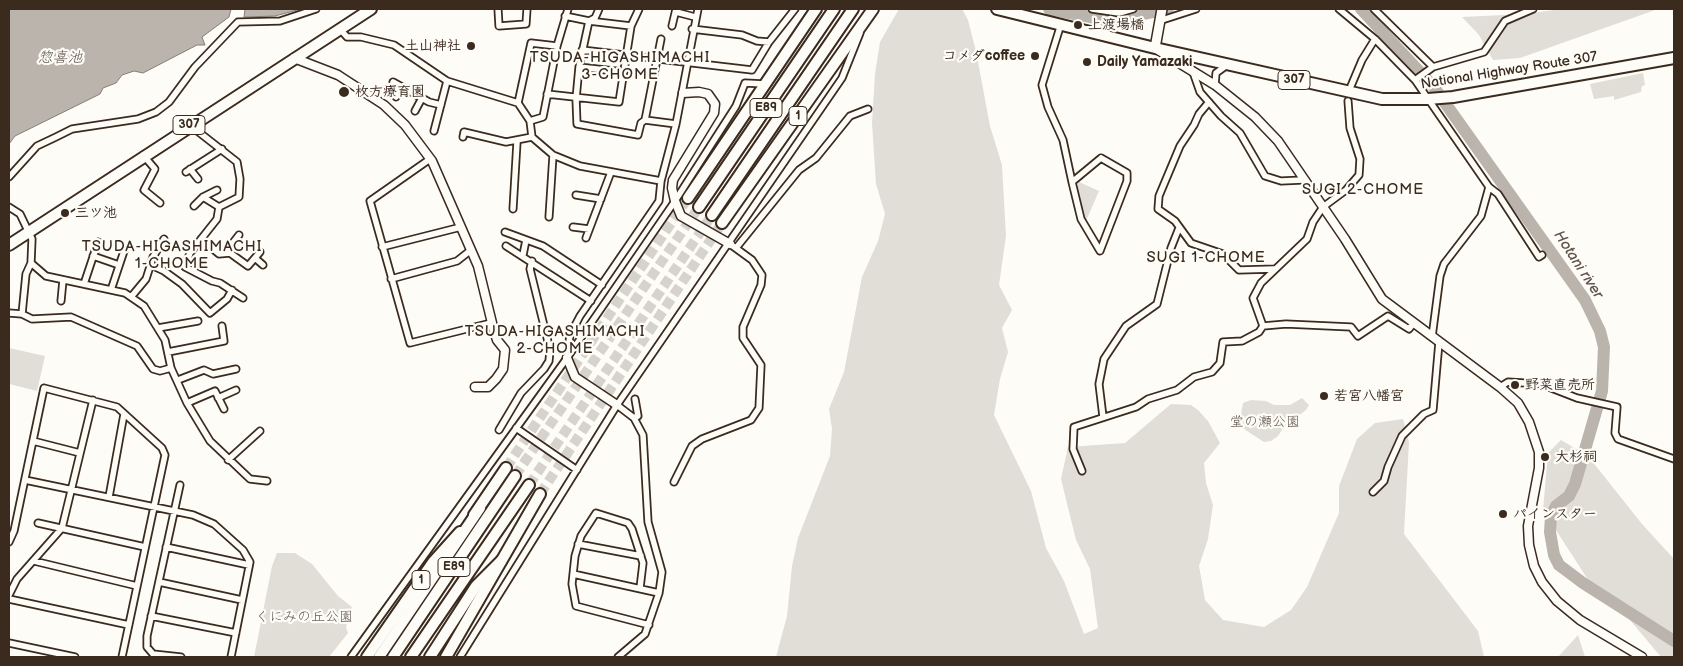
<!DOCTYPE html>
<meta charset="utf-8">
<style>
body{margin:0}
#map{position:relative;width:1683px;height:666px;overflow:hidden;background:#fdfcf7;font-family:"Balsamiq Sans",sans-serif}
canvas{display:block}
.frame{position:absolute;inset:0;border:10px solid #3b2a1e;pointer-events:none}
</style>
<div id="map">
<canvas width="1683" height="666"></canvas>
<div class="frame"></div>
</div>
<script>
const c = document.querySelector('canvas').getContext('2d');
c.lineJoin = 'round';
function fillPath(path, color) { c.fillStyle = color; c.fill(path, 'evenodd'); }
const shape = rows => new Path2D(rows.map(r => 'M' + r).join(''));
function trace(path, color, width, dash) { c.strokeStyle = color; c.lineWidth = width; c.lineCap = dash ? 'butt' : 'round'; c.setLineDash(dash || []); c.stroke(path); }
function drawText(font, color, halo, rows, align = 'center') {
  c.font = font + ' "Balsamiq Sans","Klee One",sans-serif'; c.lineWidth = 4.5; c.setLineDash([]); c.textBaseline = 'middle'; c.strokeStyle = halo; c.fillStyle = color; for (const [text, x, y, turn = 0] of rows) {
    c.save(); c.translate(x, y); c.rotate((+turn || 0) * Math.PI / 180); c.textAlign = isNaN(turn) ? turn : align; if (halo) c.strokeText(text, 0, 0); c.fillText(text, 0, 0); c.restore();
  }
}
fillPath(shape([
 [899,9,962,9,968,20,976,51,990,126,1002,165,1006,236,999,285,1012,310,1002,328,1008,352,1000,379,994,415,1031,491,1046,548,1064,581,1084,634,1098,628,1090,569,1076,540,1061,479,1068,447,1125,443,1171,404,1191,405,1198,410,1208,421,1220,443,1204,463,1206,483,1213,505,1208,539,1199,566,1205,600,1223,620,1264,627,1291,610,1307,587,1339,513,1339,486,1357,439,1375,423,1403,419,1409,442,1404,534,1478,631,1484,657,776,657,787,616,792,566,798,538,830,456,832,429,829,409,844,372,862,277,878,241,885,214,876,184,872,123,875,74,880,42],
 [1561,9,1658,9,1520,58,1493,60,1479,35,1462,17,1525,14],
 [1643,73,1645,85,1642,86,1641,92,1614,100,1614,96,1594,99,1590,84],
 [1079,182,1099,191,1086,221,1076,188],
 [9,348,45,356,37,391,9,384],
 [1302,398,1309,405,1306,410,1284,427,1278,436,1271,441,1264,442,1244,429,1241,414,1243,403,1251,400,1266,401,1274,405,1290,405],
 [1561,440,1588,456,1642,524,1674,559,1674,657,1661,657,1619,607,1594,589,1543,510,1548,453],
 [277,553,295,553,312,564,338,596,352,607,346,627,348,633,329,657,254,657,272,566],
 [1578,635,1585,657,1558,657]
]), '#e1ded7');
const water = shape([
 [9,9,231,9,229,17,202,37,205,45,197,45,143,73,134,71,122,75,116,83,103,88,100,94,15,136,9,144,9,9],
 [245,9,301,9,275,16,244,17,245,9]
]);
fillPath(water, '#bbb4ad');
trace(water, '#887d74', 1);
trace(shape([
 [1049,9,1111,21,1168,9],
 [1361,9,1433,86,1585,300,1600,331,1604,347,1602,391,1575,484,1569,496,1556,506,1551,516,1550,532,1554,555,1559,565,1583,583,1674,641]
]), '#bbb4ad', 12);
trace(shape([
 [506,468,688,198],
 [540,494,722,223]
]), '#d6d2cc', 10, [10, 5]);
trace(shape([
 [515,476,699,207],
 [529,485,712,215]
]), '#d6d2cc', 10, [10, 5]);
const minor = shape([
 [498,9,499,26,526,24,527,9],
 [599,9,595,18,589,21,579,67,576,99,577,124,638,135,641,123,645,120,661,39],
 [1092,9,1119,13,1133,9],
 [1339,9,1375,39,1415,80,1489,187,1498,194,1539,257,1542,255],
 [1374,9,1433,67],
 [676,12,695,17],
 [565,16,589,21,631,26],
 [1159,21,1196,9],
 [1061,24,1042,85,1048,107,1063,140,1072,182],
 [672,26,676,9],
 [340,29,347,37,361,37,394,45,447,81,518,103,530,121,532,137,553,155,580,166,661,181],
 [692,29,742,35,757,41,769,42],
 [582,50,752,70,769,42,795,9],
 [579,67,624,72],
 [1193,72,1200,92,1221,116,1240,133,1265,176,1281,181,1303,180],
 [1415,80,1433,67,1484,52,1505,21,1533,9],
 [393,82,429,102,441,105],
 [1215,85,1216,73,1227,65],
 [1351,86,1362,60,1375,39],
 [547,94,619,102,631,26,639,9],
 [396,97,402,87],
 [1209,102,1199,114,1194,125,1180,146,1159,196,1158,209,1175,221,1191,243,1223,254,1239,270,1274,269],
 [518,103,531,43,557,46],
 [415,111,422,98],
 [645,120,676,124,698,9],
 [530,121,543,117,557,46,568,9],
 [191,126,237,162,240,179,239,197,219,207,217,219,190,253,185,267,212,281,220,283,243,298],
 [434,131,447,81],
 [463,137,464,132,506,142,532,137],
 [143,155,155,169,144,190,160,203],
 [1101,158,1127,173,1127,181,1100,251,1081,219,1072,182,1101,158],
 [430,159,370,201,410,343,491,323],
 [190,169,198,179],
 [186,172,222,149],
 [9,177,37,146,56,137,72,129,138,119,156,112,169,102,195,67,238,22,280,21,316,9],
 [576,195,601,199],
 [203,197,219,207],
 [194,206,203,197,217,190],
 [9,207,20,214,32,239,31,263,26,274,22,314],
 [513,209,517,142],
 [549,217,553,155],
 [573,227,589,229],
 [505,232,543,246,602,285],
 [586,238,611,172],
 [201,239,219,254,230,253,248,266,260,252],
 [506,246,591,301],
 [382,247,461,227],
 [736,248,799,170,816,158,850,116,868,109],
 [225,253,239,235],
 [523,255,526,240],
 [93,256,119,265],
 [255,258,263,265],
 [31,263,46,276,125,293,144,306,165,340,171,368,187,403,210,441,250,479,267,481],
 [151,265,164,271,182,284,210,313,227,299,232,290],
 [391,279,457,261,471,250],
 [84,284,98,242],
 [111,290,125,248],
 [131,297,146,279,153,257,164,239],
 [61,301,63,280],
 [9,313,22,314,32,319,71,317,137,346,153,369,160,371,171,368],
 [1263,326,1286,324,1351,327,1358,336,1388,316,1409,329,1413,324],
 [158,328,198,321],
 [1432,337,1440,276,1444,264,1481,216,1489,187],
 [168,352,224,341,222,326],
 [567,356,570,335,580,316,659,201,661,181,676,124],
 [178,380,204,370,213,374,236,369],
 [1500,387,1508,382,1541,384,1577,398,1617,407,1615,433,1618,439,1674,459],
 [218,398,236,390],
 [187,403,215,391,224,409],
 [617,405,634,418,643,435,648,522,662,572,659,593,645,634,618,657],
 [1103,417,1099,384,1104,359,1126,326,1157,304,1171,248,1179,228],
 [634,418,638,416,635,399],
 [516,428,577,470],
 [499,430,521,393,544,369,549,361,550,350,530,269,532,261],
 [33,441,80,453],
 [228,460,260,431],
 [1082,471,1073,449,1074,427,1136,407,1148,399,1177,390,1194,377,1212,372,1220,363,1223,342,1242,341,1259,332,1263,326,1253,298,1261,283,1307,239,1313,222,1323,207,1346,190,1359,175,1360,159,1350,128,1348,101],
 [25,480,193,515,214,524,243,550,250,562,231,657],
 [674,482,692,446,702,439,751,420,759,408,761,365,743,338,743,327,761,285,762,275,752,260,730,244],
 [180,485,147,636,147,647,153,654,181,657],
 [1373,492,1384,481,1388,467,1402,436,1424,414,1433,410,1439,342],
 [109,497,124,414],
 [38,523,145,547],
 [9,542,14,531,44,388,117,407,162,448,165,455,122,657],
 [578,544,641,556],
 [166,547,249,565],
 [34,561,137,586],
 [573,574,659,593],
 [159,582,242,600],
 [640,588,643,563,632,529,628,523,596,513,581,536,575,556,572,584,576,606,649,625],
 [9,595,17,579,62,528,93,400],
 [9,599,129,625],
 [151,616,236,633],
 [9,643,75,657],
 [351,657,567,358,675,201,736,106,745,83,765,84],
 [460,657,617,405,842,78,860,33]
]);
const tertiary = shape([
 [1158,50,1215,85,1255,117,1278,141,1345,239,1382,299,1500,387,1518,403,1529,422,1539,452,1539,468,1528,526,1529,545,1534,566,1542,582,1557,601,1580,620,1642,657],
 [294,58,338,75,384,105,405,125,432,161,478,266,493,327,497,340,505,350,503,369,496,379,488,387,475,387],
 [683,93,699,92,708,94,715,104,714,113,673,180,672,188,675,201,681,216,730,244],
 [567,358,575,377,617,405]
]);
const primary = shape([
 [1155,48,1162,9]
]);
const trunk = shape([
 [997,9,1155,48,1382,99,1428,99,1453,97,1674,58],
 [688,198,816,9],
 [722,223,873,9],
 [9,245,371,9],
 [474,515,506,468],
 [367,657,433,562,460,532],
 [446,657,540,494]
]);
const motorway = shape([
 [699,207,834,9],
 [712,215,853,9],
 [379,657,480,508],
 [393,657,515,476],
 [411,657,529,485],
 [430,657,476,586,501,561]
]);
trace(minor, '#3b2a1e', 9);
trace(tertiary, '#3b2a1e', 11);
trace(primary, '#3b2a1e', 12);
trace(trunk, '#3b2a1e', 14);
trace(motorway, '#3b2a1e', 14);
trace(minor, '#fdfcf7', 5.5);
trace(tertiary, '#fdfcf7', 8);
trace(primary, '#fdfcf7', 9);
trace(trunk, '#fdfcf7', 10);
trace(motorway, '#fdfcf7', 10);
for (const [x, y, r, color] of [
 [1078,25,5,"#3b2a1e"],
 [471,46,5,"#3b2a1e"],
 [1035,56,5,"#3b2a1e"],
 [1087,62,5,"#3b2a1e"],
 [344,92,6,"#3b2a1e"],
 [65,213,5,"#3b2a1e"],
 [1515,385,5,"#3b2a1e"],
 [1324,396,5,"#3b2a1e"],
 [1545,457,5,"#3b2a1e"],
 [1503,514,5,"#3b2a1e"]
]) { const dot = new Path2D(); dot.arc(x, y, r, 0, 2 * Math.PI); c.fillStyle = color; c.fill(dot); trace(dot, '#fdfcf7', 2); }
for (const [x, y, w] of [
 [1294,80,32],
 [766,108,32],
 [798,116,18],
 [189,125,32],
 [454,567,32],
 [421,580,18]
]) { const box = new Path2D(); box.roundRect(x - w / 2, y - 9.5, w, 19, 4); c.fillStyle = '#fdfcf7'; c.fill(box); trace(box, '#3b2a1e', 1); }
drawText('bold 12px', '#3b2a1e', null, [
 ["307",1294,80],
 ["E89",766,108],
 ["1",798,116],
 ["307",189,125],
 ["E89",454,567],
 ["1",421,580]
]);
drawText('bold 14px', '#3b2a1e', '#fdfcf7', [
 ["上渡場橋",1088,25],
 ["土山神社",461,46,"right"],
 ["コメダcoffee",1025,56,"right"],
 ["Daily Yamazaki",1097,62],
 ["枚方療育園",355,92],
 ["三ツ池",75,213],
 ["野菜直売所",1525,385],
 ["若宮八幡宮",1334,396],
 ["大杉祠",1555,457],
 ["パインスター",1513,514]
], 'left');
drawText('14px', '#3b2a1e', '#fdfcf7', [
 ["National Highway Route 307",1509,71,-9]
]);
drawText('14px', '#64574c', '#fdfcf7', [
 ["堂の瀬公園",1265,422],
 ["くにみの丘公園",304,617]
]);
drawText('italic 15px', '#615349', '#fdfcf7', [
 ["惣喜池",60,58],
 ["Hotani river",1578,265,57]
]);
c.letterSpacing = '1px';
drawText('15px', '#3b2a1e', '#fdfcf7', [
 ["TSUDA-HIGASHIMACHI",620,58],
 ["3-CHOME",620,75],
 ["SUGI 2-CHOME",1363,190],
 ["TSUDA-HIGASHIMACHI",172,247],
 ["1-CHOME",172,264],
 ["SUGI 1-CHOME",1206,258],
 ["TSUDA-HIGASHIMACHI",555,332],
 ["2-CHOME",555,349]
]);
c.letterSpacing = '0px';
</script>
